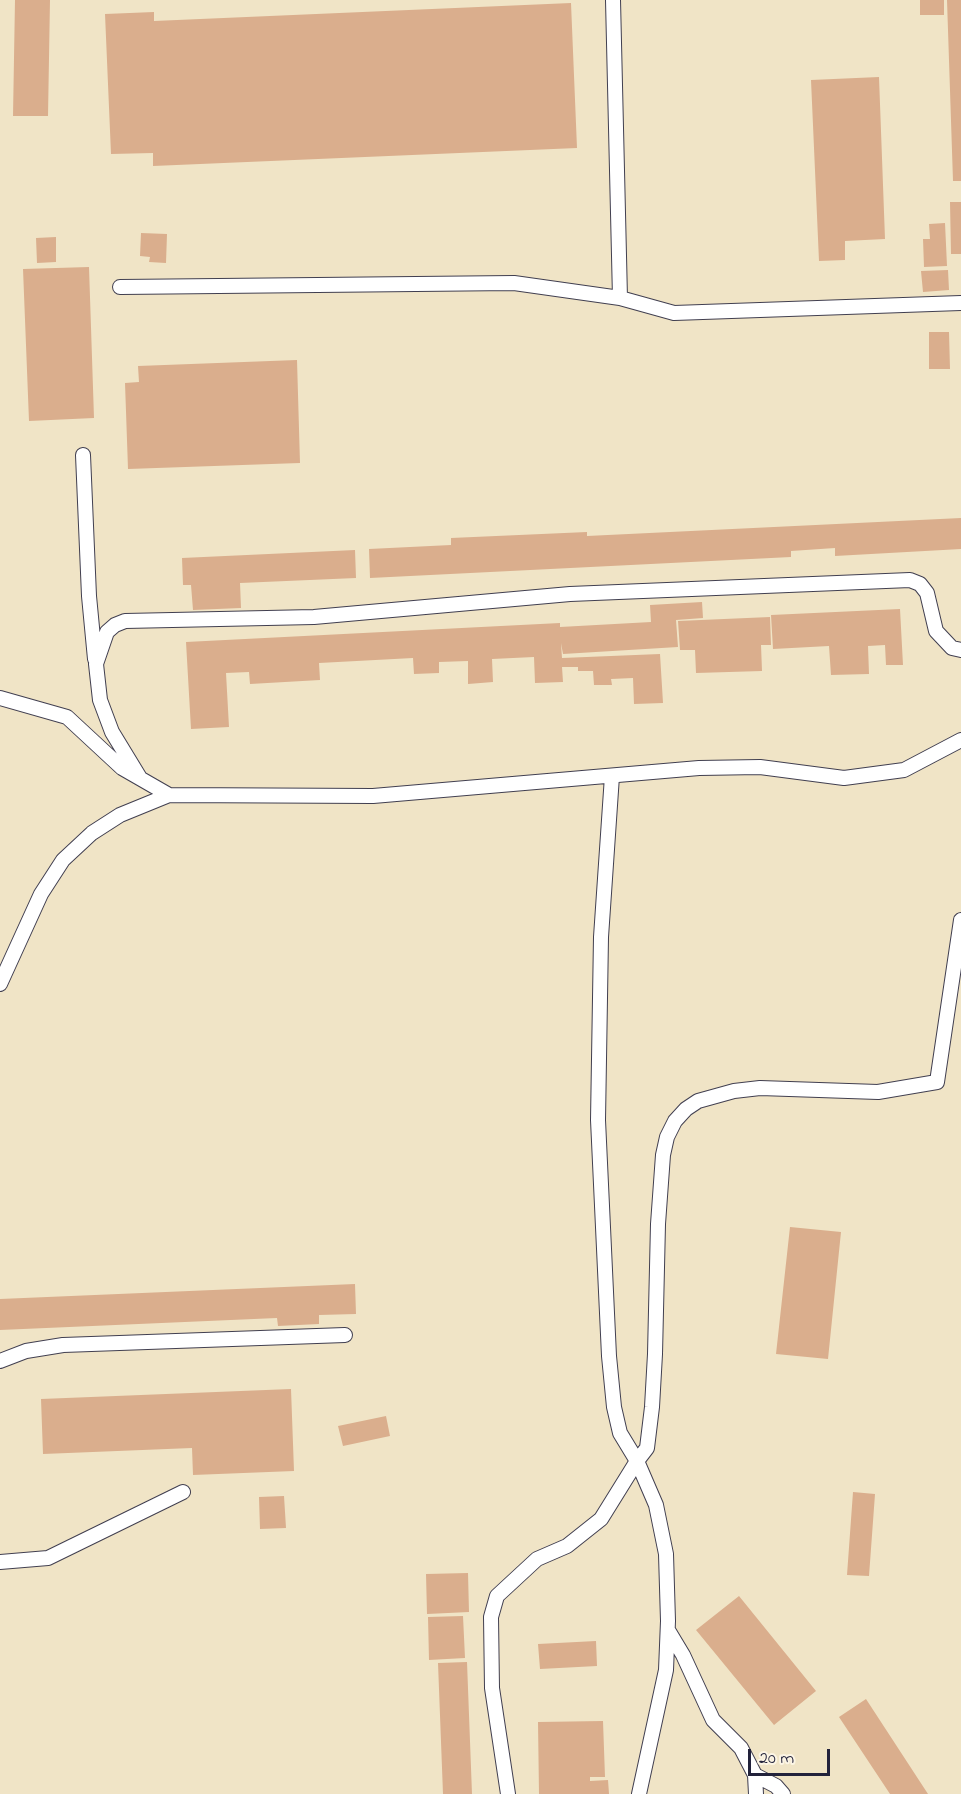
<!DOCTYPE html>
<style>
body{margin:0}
#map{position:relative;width:961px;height:1794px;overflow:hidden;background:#f0e4c6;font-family:"Indie Flower",sans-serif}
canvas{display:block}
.scale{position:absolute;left:748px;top:1749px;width:82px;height:27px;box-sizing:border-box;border:3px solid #22223b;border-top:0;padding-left:8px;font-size:18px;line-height:21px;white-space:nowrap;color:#22223b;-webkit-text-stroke:4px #fcf5e5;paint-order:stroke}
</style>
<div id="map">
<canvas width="961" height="1794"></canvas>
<div class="scale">20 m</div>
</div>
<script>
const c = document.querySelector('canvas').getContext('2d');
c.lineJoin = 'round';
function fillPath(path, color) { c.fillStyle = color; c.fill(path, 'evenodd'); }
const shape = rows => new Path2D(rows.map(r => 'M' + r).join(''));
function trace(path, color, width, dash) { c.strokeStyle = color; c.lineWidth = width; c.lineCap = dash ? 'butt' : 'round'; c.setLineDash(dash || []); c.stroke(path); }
fillPath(shape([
 [15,0,50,0,48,116,13,116],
 [920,0,944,0,944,15,920,15],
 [947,0,961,0,961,181,953,181],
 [571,3,577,148,153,166,153,153,111,154,105,14,154,12,154,21],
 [879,77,885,239,845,241,845,260,819,261,811,80],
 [950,202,961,202,961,254,951,254],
 [945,223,947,266,924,267,923,239,930,239,929,224],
 [141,233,167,234,166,263,149,262,150,257,140,256],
 [56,237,56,262,37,263,36,238],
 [89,267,94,418,29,421,23,269],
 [948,270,949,290,923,292,921,271],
 [929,332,949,332,950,369,929,369],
 [297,360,300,463,128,469,125,383,139,382,138,366],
 [961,518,961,549,835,556,835,548,791,551,791,557,370,578,369,549,451,545,451,538,587,532,587,536],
 [355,550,356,578,240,583,241,608,193,610,191,585,183,585,182,558],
 [702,602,703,618,676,620,678,647,563,654,561,643,562,658,660,654,663,703,634,704,633,678,611,679,612,685,594,685,593,671,578,671,578,667,562,667,563,682,535,683,534,657,492,659,493,682,468,684,468,661,439,662,439,673,414,674,413,658,319,663,320,680,250,684,249,672,226,673,229,727,191,729,186,642,560,623,560,627,651,622,650,605],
 [900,609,903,665,886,665,885,645,868,646,869,674,831,675,829,646,773,649,771,615],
 [770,617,771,645,761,645,762,671,696,673,695,650,680,650,678,621],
 [790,1227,841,1232,828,1359,776,1354],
 [355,1284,356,1314,319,1315,319,1324,278,1326,277,1318,0,1330,0,1299],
 [291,1389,294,1471,193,1475,192,1448,43,1454,41,1399],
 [386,1416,390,1436,343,1446,338,1426],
 [853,1492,875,1494,869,1576,847,1575],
 [284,1496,286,1528,260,1529,259,1497],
 [468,1573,469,1612,427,1614,426,1574],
 [739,1596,816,1691,774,1725,696,1630],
 [463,1616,465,1658,429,1660,428,1617],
 [596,1641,597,1666,540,1669,538,1644],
 [467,1662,472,1794,443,1794,438,1663],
 [866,1699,928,1794,890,1794,839,1717],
 [603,1721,605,1777,590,1777,590,1781,608,1780,609,1794,539,1794,538,1722]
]), '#daae8d');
const lane = shape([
 [613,0,620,298],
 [120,287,514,283,620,298,674,313,961,303],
 [83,455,89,596,95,659],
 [0,698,67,717,122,768,169,795],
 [612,776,601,937,598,1120,609,1356,614,1407,620,1433,637,1461,656,1505,666,1554,668,1621,666,1670,639,1794],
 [140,778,112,732,100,700,96,664,107,632,115,625,125,621,314,617,570,594,910,580,920,584,927,593,936,631,952,648,961,650],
 [0,984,41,894,63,860,92,833,120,815,169,795,373,796,699,768,760,767,844,778,904,770,961,740],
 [0,1361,26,1351,63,1345,345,1335],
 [0,1562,48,1558,183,1492],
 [668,1630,683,1655,713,1720,741,1748,755,1775,756,1794],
 [755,1775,776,1786,783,1794],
 [508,1794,492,1688,491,1617,497,1596,537,1559,567,1546,601,1519,637,1461,647,1448,652,1407,655,1354,658,1224,663,1155,667,1137,675,1121,686,1109,698,1101,734,1091,760,1088,878,1092,937,1082,961,920]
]);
trace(lane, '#413f50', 16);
trace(lane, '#fff', 14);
</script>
